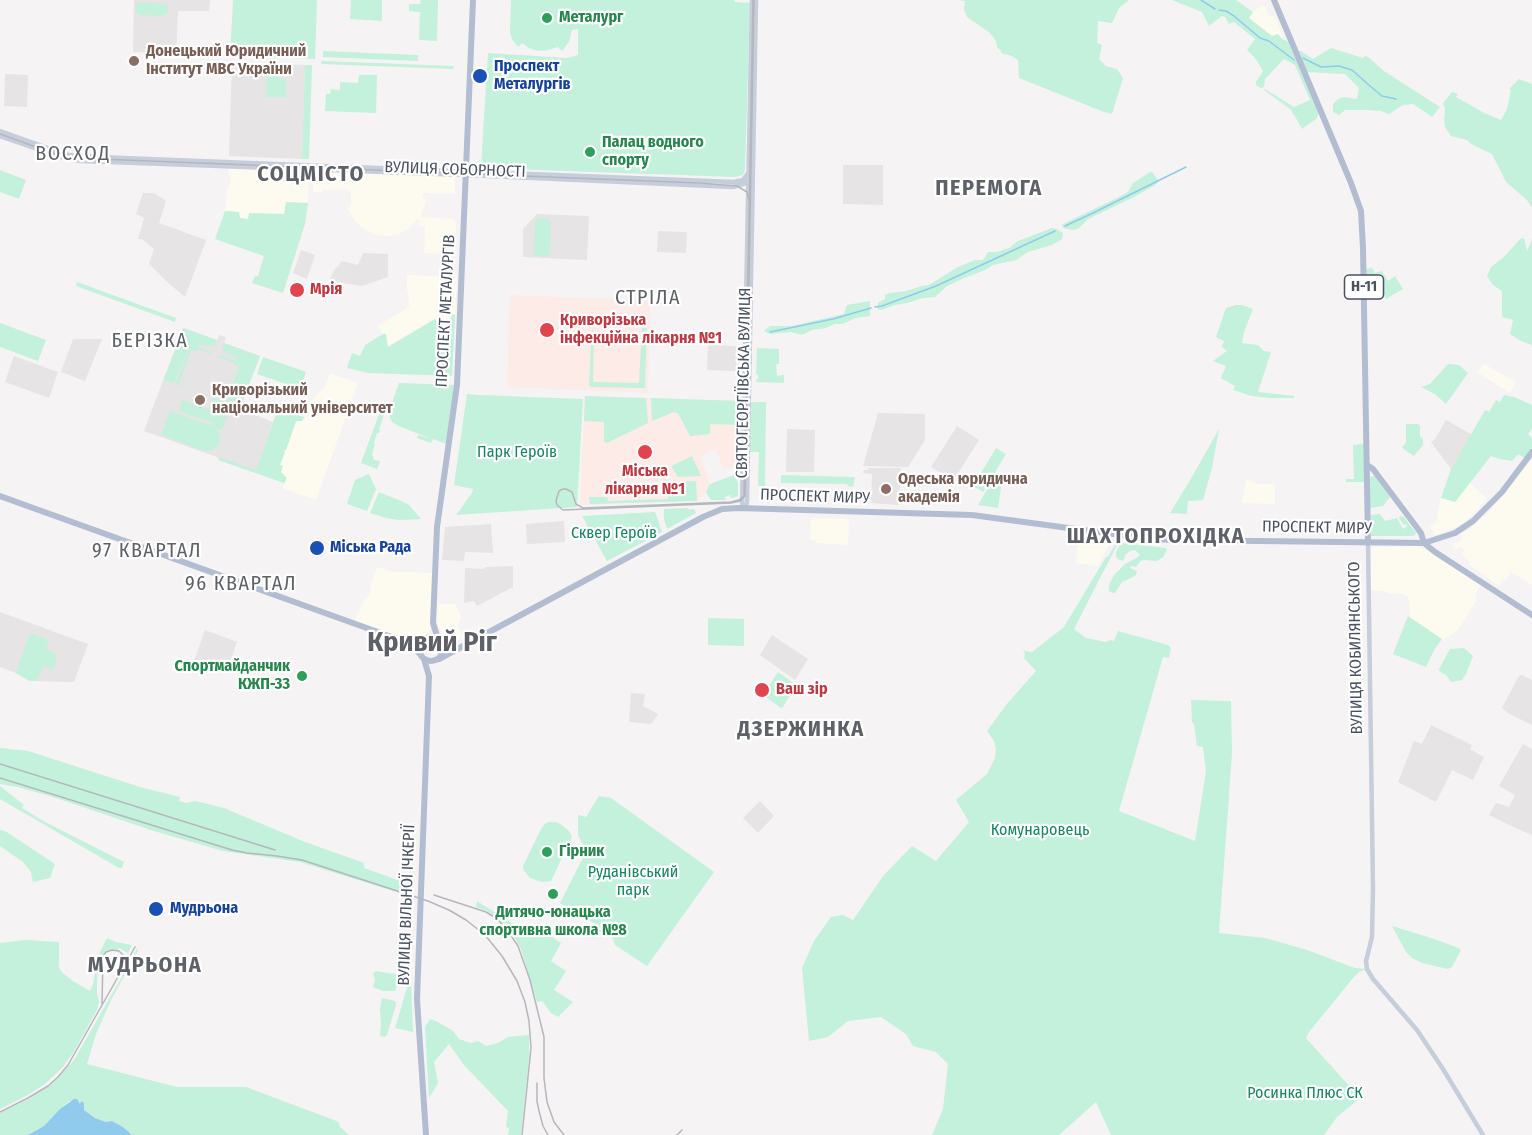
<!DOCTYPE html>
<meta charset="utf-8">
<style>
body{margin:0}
canvas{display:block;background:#f5f3f3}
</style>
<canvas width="1532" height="1135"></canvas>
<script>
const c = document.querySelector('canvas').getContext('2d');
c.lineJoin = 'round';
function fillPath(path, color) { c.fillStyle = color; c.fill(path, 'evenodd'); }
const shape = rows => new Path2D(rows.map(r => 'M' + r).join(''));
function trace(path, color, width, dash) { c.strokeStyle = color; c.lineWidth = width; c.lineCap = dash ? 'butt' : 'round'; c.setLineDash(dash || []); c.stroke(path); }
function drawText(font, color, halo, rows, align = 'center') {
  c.font = font + ' "Fira Sans Condensed",sans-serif'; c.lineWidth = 4.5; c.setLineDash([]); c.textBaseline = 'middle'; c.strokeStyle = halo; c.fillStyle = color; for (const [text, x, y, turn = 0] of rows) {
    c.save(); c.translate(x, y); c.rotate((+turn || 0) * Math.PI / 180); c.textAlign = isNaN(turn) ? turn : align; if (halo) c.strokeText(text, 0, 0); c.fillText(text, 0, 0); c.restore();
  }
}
fillPath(shape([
 [1263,5,1265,6,1269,17,1274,15,1282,35,1274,38,1248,18,1257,9],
 [229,169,309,171,308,203,286,202,285,214,250,213,248,219,240,218,239,212,225,211,227,189,230,186,231,177,228,175],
 [313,171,455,177,455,194,423,193,423,198,426,199,424,208,420,217,454,219,456,224,455,254,424,253,425,227,419,226,419,218,408,229,399,234,386,236,377,235,365,230,356,222,347,208,351,206,351,190,323,189,322,193,313,192],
 [407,275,457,277,455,315,452,315,449,326,442,330,434,319,387,347,386,334,383,334,378,326,409,307,408,291,407,290],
 [1484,364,1516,382,1510,393,1477,372],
 [330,373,358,383,316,500,283,488,287,478,281,472,280,465,297,421,304,420,306,405,325,387],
 [1532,459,1532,585,1511,572,1506,580,1502,581,1499,586,1469,564,1470,562,1462,554,1465,550,1460,546,1457,549,1452,545,1455,542,1457,543,1463,538,1460,534,1469,529,1489,512],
 [1246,480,1253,481,1254,483,1275,485,1275,504,1242,503],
 [1470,483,1487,499,1466,521,1455,528,1435,535,1430,527,1436,521,1441,498,1455,502],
 [811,518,849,519,848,545,816,543,816,541,810,540],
 [1079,536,1111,541,1098,566,1076,563],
 [1413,546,1421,547,1428,551,1481,585,1475,595,1477,600,1457,631,1443,640,1410,618,1409,599,1407,596,1403,594,1389,593,1383,591,1370,590,1371,548,1373,547],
 [377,567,395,572,435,573,434,617,430,630,426,635,415,641,409,642,354,623,363,601,369,595,371,590,371,584],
 [438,604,455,604,461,616,458,626,463,638,449,644,437,624]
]), '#fdfbef');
fillPath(shape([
 [134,0,210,0,209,11,178,11,176,54,133,52],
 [232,62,305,65,302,159,229,156],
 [5,74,28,75,27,107,4,106],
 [843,165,883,165,883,205,843,204],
 [143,193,154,193,166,201,159,223,206,240,185,297,166,281,149,264,154,249,142,239,138,239,144,218,136,214],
 [537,214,589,216,587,260,523,257,523,229],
 [658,231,687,232,686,253,657,252],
 [301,250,315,255,307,279,293,273],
 [363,253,388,254,388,277,362,286,329,281,333,272,342,261,358,265],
 [183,328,217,340,219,335,226,337,224,343,260,356,240,409,273,422,256,471,144,431],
 [73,339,102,339,85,381,61,372],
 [708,345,737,346,736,371,707,370],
 [14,356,58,372,49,398,5,382],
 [878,413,925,414,925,440,908,467,863,466],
 [1446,420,1469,433,1472,434,1451,469,1431,442,1435,439],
 [957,426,979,440,953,481,931,467],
 [787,429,815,430,814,472,786,472],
 [868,468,901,468,899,505,871,503,872,474,863,473,864,470,868,470],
 [564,521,565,542,527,544,526,524],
 [491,524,493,553,465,552,464,561,442,560,445,527],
 [513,566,513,587,477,606,474,601,464,603,465,568,483,569,486,567],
 [0,612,88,644,74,682,30,681,16,673,0,667],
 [205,630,237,642,226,673,194,661],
 [772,635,808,659,795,680,760,655],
 [1522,675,1532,680,1532,725,1508,713,1502,708,1519,676],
 [631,693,645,694,643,706,658,714,653,722,651,724,629,722],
 [1431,725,1472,745,1470,749,1484,757,1473,780,1452,770,1436,802,1398,782,1414,741,1422,744],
 [1523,744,1532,749,1532,835,1509,825,1489,815,1496,803,1509,807,1515,795,1499,786],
 [760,801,774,816,758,833,743,818]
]), '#e6e4e5');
fillPath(shape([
 [510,295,650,301,648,393,507,387],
 [585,396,741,401,740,467,723,468,716,449,700,456,710,484,706,492,697,501,580,505]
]), '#fcebe6');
fillPath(shape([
 [233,0,317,0,315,59,230,56],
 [351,0,382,0,382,21,350,19],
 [421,0,438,0,437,41,419,40,420,12,409,11,409,4,420,4],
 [511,0,734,0,735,2,750,3,745,169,744,173,742,175,735,177,481,168,488,53,567,58,578,55,578,29,572,30,569,42,562,51,558,47,548,50,538,51,529,48,522,43,518,47,512,39,510,32],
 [958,0,1129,0,1119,8,1112,23,1098,21,1097,43,1102,45,1099,59,1106,66,1117,69,1123,78,1112,114,1104,112,1019,78,1018,60,1012,56,1001,53,1001,51,997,47,996,41,990,33,967,17,964,10,965,1],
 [1172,0,1236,0,1253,12,1249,18,1272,36,1278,34,1281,38,1288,42,1318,111,1318,115,1316,119,1302,129,1296,118,1290,109,1264,90,1265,89,1294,107,1310,100,1295,65,1284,59,1265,79,1264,87,1261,88,1256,85,1256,82,1263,71,1255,58,1247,50,1255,39,1234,22,1229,24,1225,17,1222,16,1209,26,1202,12],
 [139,2,166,4,168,7,168,13,162,16,140,15,136,12,135,8,136,4],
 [1331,48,1363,58,1365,56,1368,57,1384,71,1440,107,1432,117,1413,104,1403,105,1389,114,1381,111,1368,110,1345,110,1339,115,1333,112,1333,104,1338,99,1343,97,1357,99,1359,88,1345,74,1305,72,1296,51,1301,51,1313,59],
 [323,51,418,55,418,61,323,57],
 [322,61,454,66,453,69,321,64],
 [267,64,287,64,287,71,278,71,278,78,286,79,286,97,266,97],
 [305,65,312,65,309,159,302,159],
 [359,75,377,75,376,113,325,111,326,94,330,94,331,89,340,90,340,82,358,83],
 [1519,79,1532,84,1532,208,1527,200,1506,182,1492,154,1471,144,1467,140,1451,136,1445,127,1444,121,1445,109,1443,103,1452,92,1458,94,1456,97,1484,113,1501,120,1507,109,1511,90,1509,89],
 [0,170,26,180,19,199,0,192],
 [1150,172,1152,172,1158,180,1158,182,1155,185,1134,197,1088,219,1079,228,1074,230,1063,228,1062,225,1063,224,1121,196,1128,192,1133,183],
 [286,202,308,203,305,224,283,293,252,283,255,276,258,276,264,256,215,239,225,211,239,212,240,218,248,219,249,213,284,214],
 [539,218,548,219,551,223,550,252,547,257,537,256,534,254,535,222],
 [1052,228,1057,229,1063,233,1062,239,1052,245,1028,252,1016,260,993,265,985,270,967,277,947,286,935,297,923,298,907,303,895,305,881,310,878,309,878,303,885,299,885,295,890,293,906,291,922,286,929,285,958,267,975,260,983,260,988,252,997,252,1009,248,1018,241],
 [1524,238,1527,251,1532,239,1532,345,1521,341,1510,334,1513,320,1502,317,1502,291,1493,285,1487,276,1491,267,1505,256,1520,239],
 [1372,268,1375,273,1382,271,1388,281,1395,276,1403,289,1386,299,1379,289,1366,289,1366,269],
 [77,282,176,318,175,322,76,286],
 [870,301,870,316,856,318,842,324,835,324,826,328,812,330,802,335,791,332,770,334,764,331,770,326,792,326,844,314,846,307,847,305],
 [1236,305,1242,305,1253,309,1244,332,1242,343,1258,345,1264,351,1271,352,1258,392,1294,396,1294,398,1270,398,1252,396,1233,390,1235,386,1221,378,1226,366,1213,361,1227,351,1222,347,1224,341,1216,337,1226,308],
 [452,314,455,315,455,318,452,376,368,373,347,368,352,353,360,356,365,345,383,334,386,334,388,347,435,319,442,330,449,326],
 [0,323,46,340,38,361,0,347],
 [183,328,217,340,215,346,213,345,211,346,205,345,205,346,199,344,198,345,198,347,212,353,211,354,197,349,196,351,191,350,179,384,191,389,176,384,190,344,174,383,164,380],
 [642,328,647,328,645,387,643,388,591,387,589,385,592,330,594,331,593,382,639,383],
 [224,343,260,356,240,408,229,404,244,365,228,404,222,402,240,409,237,417,226,413,227,409,223,408,218,406,217,410,210,408,212,403,211,402,212,397,226,402,239,367,234,364,234,363,219,357,220,355,235,361,237,360,237,358,224,351,224,349,222,348],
 [757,348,779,349,779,364,776,364,777,376,784,375,784,383,756,382,756,379,758,379,758,375,756,374],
 [263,357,306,372,300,389,257,374],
 [1448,364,1459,365,1468,373,1446,404,1435,394,1421,387,1430,384],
 [399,383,457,385,449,445,433,439,431,443,417,438,418,435,431,439,399,426,392,422,390,418,389,411],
 [467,394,478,395,583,399,577,507,456,515,472,493,473,489,454,485],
 [1504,395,1514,397,1532,405,1532,428,1528,434,1532,438,1532,448,1525,458,1518,454,1512,461,1500,459,1491,456,1455,502,1441,498,1451,469,1484,412,1486,410,1489,412,1496,400,1500,402],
 [585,396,646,398,648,423,607,443,605,442,604,441,604,422,584,421],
 [651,398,741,401,740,425,710,424,710,434,690,436,678,413,674,412,652,421],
 [182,400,227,416,222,430,216,428,219,434,220,439,218,445,213,450,205,451,161,435,170,411,212,426,213,423,179,411],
 [751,402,766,402,765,486,758,486,759,452,750,452],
 [280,403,282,403,280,409,304,417,302,421,296,421,286,450,284,450,285,452,280,465,283,466,281,472,287,478,284,483,218,460,219,457,256,470],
 [382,406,386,408,379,430,380,430,379,433,377,433,374,443,375,444,372,454,374,460,380,461,377,469,361,463],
 [1406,424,1418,424,1420,426,1420,436,1423,439,1423,445,1414,456,1405,450,1402,447,1406,443],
 [1219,429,1212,468,1203,500,1188,501,1187,514,1170,513,1189,482],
 [1364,444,1365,482,1346,482,1346,479,1354,479,1353,445],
 [996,448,1006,454,983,492,973,486],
 [692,456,701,476,678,477,671,466],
 [369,474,376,489,367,511,347,504,355,480],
 [734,475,738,483,738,496,731,498,730,495,725,497,726,500,711,500,706,492,710,484],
 [781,475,855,477,853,487,848,486,847,484,781,483],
 [1371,476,1376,476,1390,497,1383,506,1370,508,1369,478],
 [696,481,697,501,590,504,589,497,607,497,608,501,668,499,668,482],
 [992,481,1001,487,998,508,978,505],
 [379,492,408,504,421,519,399,520,386,518,370,513],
 [688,508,689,510,694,509,696,513,667,529,664,519,664,509],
 [655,512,662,532,607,561,582,516],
 [1380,514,1385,521,1397,518,1403,529,1407,526,1406,524,1404,525,1399,518,1399,517,1403,516,1416,533,1415,535,1412,536,1371,536,1370,515],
 [1114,541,1119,541,1074,629,1086,638,1106,642,1110,640,1114,641,1118,631,1168,645,1171,648,1169,658,1163,657,1119,811,1195,841,1206,771,1203,747,1197,746,1194,724,1192,722,1191,700,1231,701,1232,753,1219,933,1265,938,1307,950,1355,968,1367,969,1359,972,1354,977,1309,1032,1306,1038,1360,1098,1337,1117,1324,1135,1111,1135,1096,1102,1059,1135,932,1135,943,1109,948,1064,936,1052,913,1046,906,1034,881,1017,848,1021,828,1037,809,1041,802,968,814,941,831,917,843,915,853,920,883,876,912,846,936,861,969,822,956,800,987,774,995,758,996,749,994,741,987,731,1006,705,1036,671,1024,658,1025,654,1023,648,1025,651,1032,652,1064,627,1106,557,1108,557,1116,543],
 [1121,543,1166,548,1167,550,1163,557,1157,561,1144,560,1141,561,1136,567,1131,566,1130,568,1137,571,1136,575,1129,579,1122,582,1115,593,1113,593,1109,591,1109,585,1114,575,1125,564,1138,557,1140,555,1135,550,1130,551,1126,554,1123,561,1118,559,1116,557,1116,552],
 [1408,616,1442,639,1434,650,1426,667,1393,654],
 [708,618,744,619,744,646,708,645],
 [30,633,49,640,46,649,56,653,55,658,57,659,53,670,43,666,37,681,30,681,16,673],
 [1464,648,1473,656,1466,674,1462,680,1451,682,1446,675,1440,672,1439,669,1450,649],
 [778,672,796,685,783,707,781,708,763,695],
 [0,748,28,751,140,787,180,797,179,801,186,803,195,801,224,808,305,842,364,863,364,868,414,886,413,897,300,862,223,851,154,831,53,797,18,787,0,784],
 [0,786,24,805,22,808,45,822,124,862,122,868,119,868,0,799],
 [599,796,611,798,714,872,647,966,615,945,611,934,606,930,560,903,588,848,582,843,578,835,578,815,586,817],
 [550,822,556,822,562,825,569,831,572,837,551,881,542,882,530,878,523,869,523,866,542,827,546,823],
 [0,830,5,831,55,864,50,878,33,882,31,872,23,862,0,846],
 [477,901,519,928,523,930,534,927,538,928,561,943,551,961,566,971,554,990,573,1002,558,1017,551,1013,542,1001,537,1002,521,949,515,938,508,928,497,917,487,911,476,907],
 [1392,926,1434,939,1456,947,1461,950,1452,967,1448,969,1422,963,1412,958,1406,952],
 [107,938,116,942,132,945,128,953,119,948,118,950,112,949,106,951,102,956,97,973,97,993,99,1002,97,1010,73,1053,63,1067,45,1084,26,1096,0,1109,0,943,26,940,59,942,59,966,60,970,64,974,73,981,90,991,93,984,98,956],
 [137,948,138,951,111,1000,96,1034,87,1064,177,1087,246,1087,339,1122,340,1127,349,1135,132,1135,123,1127,112,1121,106,1122,95,1118,84,1110,84,1103,81,1102,80,1104,78,1101,69,1101,44,1126,28,1135,0,1135,0,1113,29,1099,49,1086,59,1077,74,1060,124,973],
 [376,971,395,974,398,977,398,983,395,991,382,991,373,987,375,979,373,974],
 [409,981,411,981,413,1032,395,1028],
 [382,998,395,1001,396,1005,387,1035,385,1037,380,1036,381,1023,380,1008],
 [430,1019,436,1021,453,1031,459,1039,471,1043,478,1041,486,1046,498,1043,508,1037,529,1035,529,1057,521,1135,508,1135,509,1128,506,1127,508,1111,464,1065,449,1044,434,1062,438,1083,429,1098,425,1027]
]), '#c3f1dc');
fillPath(shape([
 [74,1099,77,1099,80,1104,81,1101,84,1103,84,1110,95,1118,106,1122,112,1121,123,1127,132,1135,28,1135,44,1126,60,1109]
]), '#90cbed');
trace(shape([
 [1201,0,1215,9],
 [1219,10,1226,11,1234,16,1260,38,1269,41,1294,60],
 [1303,58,1321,67,1339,66,1352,70,1370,86,1382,96,1396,99],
 [1065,226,1093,213,1186,167],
 [875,307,882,306,936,286,1055,231],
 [770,332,833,319,871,308]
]), '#90cbed', 1.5);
trace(shape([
 [0,131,68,155,97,157,734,182,743,180,748,173],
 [0,136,64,158,81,161,466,175,733,187,746,183,750,179,752,173],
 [744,508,747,503,756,0],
 [744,508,742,503,752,0],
 [1368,543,1373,888,1372,937,1366,961,1367,969,1373,979,1417,1030,1443,1069,1483,1135]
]), '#c6cddb', 4.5);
trace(shape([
 [1274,0,1351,183,1361,211,1363,248,1368,543],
 [1367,465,1373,469,1421,533,1424,543,1435,552,1532,615],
 [0,496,400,640,414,647,419,653],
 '419 649a12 12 0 1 1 24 0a12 12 0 1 1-24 0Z',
 [438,639,433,623,437,527,457,385,473,0],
 [424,659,429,676,417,999,426,1135],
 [439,659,703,517,722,509,738,508,972,515,1150,539,1174,540,1424,543,1455,533,1473,521,1502,492,1532,452]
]), '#b3bdd1', 6);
trace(shape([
 [753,0,744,496,739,500,731,502,583,508,576,504,572,492,566,489,563,489,559,491,556,501,557,505,563,510,731,503,740,501,745,496,754,0],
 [0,134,58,155,74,158,699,183,737,186,747,192,749,200],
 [102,1004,103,956,106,952,112,950,119,951,125,957,126,964],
 [0,1112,28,1098,48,1086,58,1077,68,1065,135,947]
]), '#b5b7bd', 1.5);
trace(shape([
 [0,764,275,850],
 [0,778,232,850,247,853,277,856,302,860,428,901,449,910,466,920,485,935,502,956,517,981,525,1002,529,1021,531,1048,522,1135],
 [434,895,486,912,496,918,506,928,518,946,530,980,544,1037,544,1078,547,1102,554,1122,564,1135],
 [537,1083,537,1101,539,1111,543,1126,548,1135],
 [677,1135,682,1130]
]), '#b5b7bd', 1.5);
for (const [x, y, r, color] of [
 [547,18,6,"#2e9e5b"],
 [134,61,6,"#8d6e63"],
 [480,76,8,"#1a4fb4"],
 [590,152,6,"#2e9e5b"],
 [297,290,8,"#e0444e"],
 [547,330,8,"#e0444e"],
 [200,400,6,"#8d6e63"],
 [645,452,8,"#e0444e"],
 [886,489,6,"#8d6e63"],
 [317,548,8,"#1a4fb4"],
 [302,676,6,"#2e9e5b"],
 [762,690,8,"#e0444e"],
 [547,852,6,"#2e9e5b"],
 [553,894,6,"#2e9e5b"],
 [156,909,8,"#1a4fb4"]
]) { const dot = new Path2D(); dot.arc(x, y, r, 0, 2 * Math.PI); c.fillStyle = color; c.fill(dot); trace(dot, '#fff', 2); }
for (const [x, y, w] of [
 [1364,287,39]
]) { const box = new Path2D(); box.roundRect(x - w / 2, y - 12, w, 24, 4.5); c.fillStyle = '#fff'; c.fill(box); trace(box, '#4a5261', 1.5); }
drawText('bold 15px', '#4a5261', null, [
 ["Н-11",1364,287]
]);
drawText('bold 16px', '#27864d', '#fff', [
 ["Металург",559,18],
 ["Палац водного",602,143],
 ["спорту",602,161],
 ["Спортмайданчик",290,667,"right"],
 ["КЖП-33",290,685,"right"],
 ["Гірник",559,852],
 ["Дитячо-юнацька",553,913,"center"],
 ["спортивна школа №8",553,931,"center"]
], 'left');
drawText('bold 16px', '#785e54', '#fff', [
 ["Донецький Юридичний",146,52],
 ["Інститут МВС України",146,70],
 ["Криворізький",212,391],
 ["національний університет",212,409],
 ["Одеська юридична",898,480],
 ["академія",898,498]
], 'left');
drawText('bold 16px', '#164399', '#fff', [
 ["Проспект",494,67],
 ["Металургів",494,85],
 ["Міська Рада",330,548],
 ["Мудрьона",170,909]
], 'left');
drawText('16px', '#4a5261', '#fff', [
 ["ВУЛИЦЯ СОБОРНОСТІ",455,170,2],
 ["ПРОСПЕКТ МЕТАЛУРГІВ",446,311,-87],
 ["СВЯТОГЕОРГІЇВСЬКА ВУЛИЦЯ",744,383,-89],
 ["ПРОСПЕКТ МИРУ",815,497,2],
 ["ПРОСПЕКТ МИРУ",1317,528,1],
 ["ВУЛИЦЯ КОБИЛЯНСЬКОГО",1356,648,-91],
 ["ВУЛИЦЯ ВІЛЬНОЇ ІЧКЕРІЇ",407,905,-88]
]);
drawText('bold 16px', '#be3a42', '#fff', [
 ["Мрія",310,290],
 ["Криворізька",560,321],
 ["інфекційна лікарня №1",560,339],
 ["Міська",645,472,"center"],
 ["лікарня №1",645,490,"center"],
 ["Ваш зір",776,690]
], 'left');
drawText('16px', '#188560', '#fff', [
 ["Парк Героїв",517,453],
 ["Сквер Героїв",614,534],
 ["Комунаровець",1040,831],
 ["Руданівський",633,873],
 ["парк",633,891],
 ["Росинка Плюс СК",1305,1094]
]);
c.letterSpacing = '1.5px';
drawText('20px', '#5f6168', '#fff', [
 ["ВОСХОД",73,154],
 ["СТРІЛА",648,298],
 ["БЕРІЗКА",150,341],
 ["97 КВАРТАЛ",147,551],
 ["96 КВАРТАЛ",241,584]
]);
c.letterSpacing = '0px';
c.letterSpacing = '1.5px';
drawText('bold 22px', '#5f6168', '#fff', [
 ["СОЦМІСТО",311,175],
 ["ПЕРЕМОГА",989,189],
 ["ШАХТОПРОХІДКА",1156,537],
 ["ДЗЕРЖИНКА",801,730],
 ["МУДРЬОНА",145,966]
]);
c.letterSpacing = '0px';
drawText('bold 28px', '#5f6168', '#fff', [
 ["Кривий Ріг",432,643]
]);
</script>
